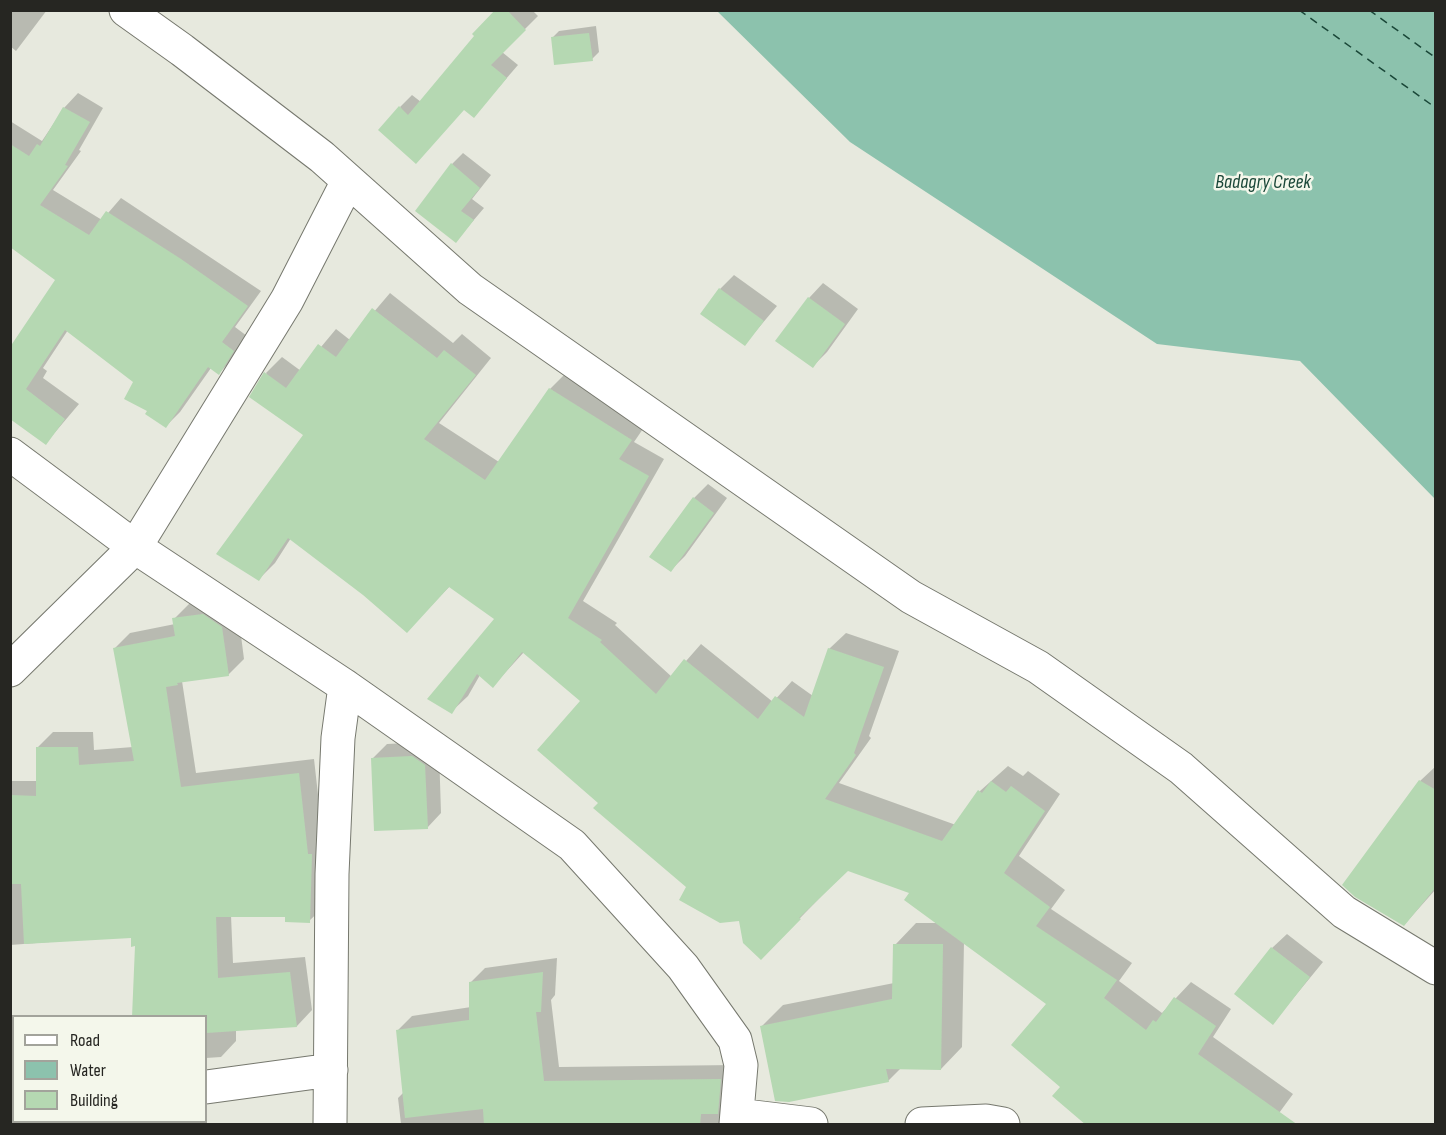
<!DOCTYPE html>
<style>
body{margin:0}
#map{position:relative;width:1446px;height:1135px;overflow:hidden;background:#e7e9de;font-family:"Sofia Sans Condensed",sans-serif}
canvas{display:block}
.frame{position:absolute;inset:0;border:12px solid #262622;pointer-events:none}
.legend{position:absolute;left:12px;top:1015px;width:195px;height:108px;box-sizing:border-box;background:#f4f7eb;border:2px solid #a2a39b;margin:0;padding:8px 10px;list-style:none;font-size:18px;color:#262622}
.legend li{display:flex;align-items:center;gap:12px;height:30px}
.legend b{width:30px;border:2px solid #a2a39b}
</style>
<div id="map">
<canvas width="1446" height="1135"></canvas>
<div class="frame"></div>
<ul class="legend">
<li><b style="height:8px;background:#fff"></b>Road</li>
<li><b style="height:16px;background:#8cc2ad"></b>Water</li>
<li><b style="height:16px;background:#b5d8b2"></b>Building</li>
</ul>
</div>
<script>
const c = document.querySelector('canvas').getContext('2d');
c.lineJoin = 'round';
function fillPath(path, color) { c.fillStyle = color; c.fill(path, 'evenodd'); }
const shape = rows => new Path2D(rows.map(r => 'M' + r).join(''));
function trace(path, color, width, dash) { c.strokeStyle = color; c.lineWidth = width; c.lineCap = dash ? 'butt' : 'round'; c.setLineDash(dash || []); c.stroke(path); }
function drawText(font, color, halo, rows, align = 'center') {
  c.font = font + ' "Sofia Sans Condensed",sans-serif'; c.lineWidth = 5; c.setLineDash([]); c.textBaseline = 'middle'; c.strokeStyle = halo; c.fillStyle = color; for (const [text, x, y, turn = 0] of rows) {
    c.save(); c.translate(x, y); c.rotate((+turn || 0) * Math.PI / 180); c.textAlign = isNaN(turn) ? turn : align; if (halo) c.strokeText(text, 0, 0); c.fillText(text, 0, 0); c.restore();
  }
}
fillPath(shape([
 [717,11,1435,11,1435,499,1300,361,1157,344,850,142]
]), '#8cc2ad');
fillPath(shape([
 [10,10,47,10,16,51,10,46],
 [497,10,532,10,538,16,502,52,518,65,474,116,464,108,428,149,400,107,412,95,421,102],
 [596,26,599,52,592,59,552,38,559,31],
 [78,93,103,108,79,150,81,151,53,190,102,220,121,198,261,291,235,327,247,336,233,359,219,373,211,368,180,412,166,426,149,411,135,382,68,330,43,368,47,371,43,378,79,404,46,443,13,419,10,422,10,348,57,279,10,245,10,121,42,141,64,108],
 [463,153,491,175,472,199,484,208,456,241,452,164],
 [734,275,777,306,745,344,720,289],
 [823,283,858,309,827,352,813,366,777,340,809,298],
 [390,293,453,343,462,334,491,358,439,423,499,462,550,389,567,372,647,423,634,442,664,459,583,601,617,623,615,625,672,677,701,644,773,702,792,681,813,696,829,649,846,633,899,651,869,736,871,738,839,783,956,825,980,791,1008,766,1023,776,1028,771,1060,794,1019,856,1065,890,1051,909,1132,963,1119,981,1162,1013,1191,982,1231,1009,1213,1037,1293,1094,1271,1124,1062,1087,1048,1004,964,942,962,1047,941,1069,901,1068,888,1081,761,1027,783,1005,894,983,895,945,916,923,938,923,912,892,848,869,761,958,740,920,688,887,600,802,582,701,524,652,493,686,480,675,468,696,451,712,496,619,450,586,407,631,364,593,291,538,275,563,258,580,305,435,266,373,282,357,301,371,336,329,350,340],
 [708,484,727,498,685,556,671,570,694,498],
 [219,599,238,612,244,659,228,675,182,681,196,773,314,759,323,839,325,906,309,921,287,915,231,915,233,963,305,957,312,1010,297,1026,236,1029,236,1041,221,1057,206,1058,206,1016,136,945,132,936,10,945,10,781,37,781,37,748,53,732,93,732,94,750,133,747,114,649,130,633,175,624,174,619,190,603],
 [427,742,439,750,441,813,427,828,373,758,387,744],
 [1436,766,1436,889,1404,925,1420,781],
 [1287,934,1323,962,1273,1023,1272,948],
 [557,958,555,995,551,1000,559,1067,735,1065,733,1124,396,1124,401,1124,398,1098,404,1092,397,1031,412,1016,471,1007,470,983,485,968],
 [14,1032,14,1079,10,1082,10,1033]
]), '#0003');
trace(shape([
 [1299,10,1436,108],
 [1369,10,1436,58]
]), '#1a4738', 1.5, [8, 6]);
fillPath(shape([
 [495,10,507,10,526,30,491,65,507,78,474,118,464,110,416,164,378,130,399,106,408,115,474,36,472,34],
 [589,33,593,61,554,65,551,37],
 [63,107,90,122,65,165,68,166,40,205,89,235,106,211,181,259,248,306,222,342,234,351,219,375,208,367,166,428,145,414,147,411,124,399,133,382,65,330,26,389,65,419,46,445,10,419,10,347,55,280,10,247,10,144,29,156,37,144,40,146],
 [451,163,480,188,461,211,474,220,456,243,415,211],
 [719,288,764,321,745,346,700,314],
 [808,297,845,324,813,368,775,341],
 [372,308,437,358,444,350,476,375,424,439,485,480,549,388,632,440,619,459,649,476,568,618,602,640,600,642,656,694,684,659,758,719,775,696,804,717,828,648,884,667,854,753,856,755,825,799,942,841,978,790,982,793,991,781,1006,792,1011,786,1045,811,1004,873,1050,907,1036,926,1117,980,1104,998,1146,1030,1153,1020,1156,1022,1174,997,1216,1026,1198,1054,1298,1125,1086,1125,1052,1096,1060,1087,1011,1045,1046,1004,904,900,909,893,848,871,799,918,801,919,761,960,743,943,739,921,720,923,679,900,686,887,593,808,598,803,537,750,580,701,522,652,493,688,477,674,452,714,427,699,494,619,449,587,407,633,363,595,288,538,259,581,216,554,303,435,249,397,264,372,286,388,318,344,336,357],
 [693,497,714,513,671,572,649,557],
 [203,614,222,627,229,676,177,683,178,685,166,687,181,787,299,773,308,854,312,854,310,923,285,922,285,917,216,917,218,978,290,972,297,1027,206,1033,206,1017,132,1017,135,946,131,947,131,938,24,944,21,884,10,884,10,795,36,796,36,747,78,747,79,765,134,761,113,648,175,636,172,618],
 [412,756,425,765,428,829,374,831,371,758],
 [1419,780,1436,790,1436,887,1404,926,1355,897,1342,885],
 [893,944,943,944,941,1070,886,1069,889,1082,789,1102,775,1101,760,1026,892,999],
 [1271,947,1310,977,1273,1025,1234,994],
 [543,972,541,1012,536,1012,544,1081,721,1079,718,1114,701,1114,700,1125,484,1125,483,1109,405,1118,396,1030,469,1020,469,982]
]), '#b5d8b2');
const minor = shape([
 [126,10,182,50,322,157,470,289,911,597,1038,667,1181,768,1344,912,1436,968],
 [10,454,135,547,345,686,572,845,683,967,735,1040,741,1065,736,1124],
 [10,670,135,547,287,300,348,181],
 [206,1087,331,1070],
 [10,1113,14,1113],
 [737,1115,811,1124],
 [330,1124,332,874,338,738,345,686],
 [922,1124,986,1121,1003,1124]
]);
trace(minor, '#76786e', 35);
trace(minor, '#fff', 33);
drawText('italic 20px', '#1a4738', '#f4f7eb', [
 ["Badagry Creek",1263,183]
]);
</script>
